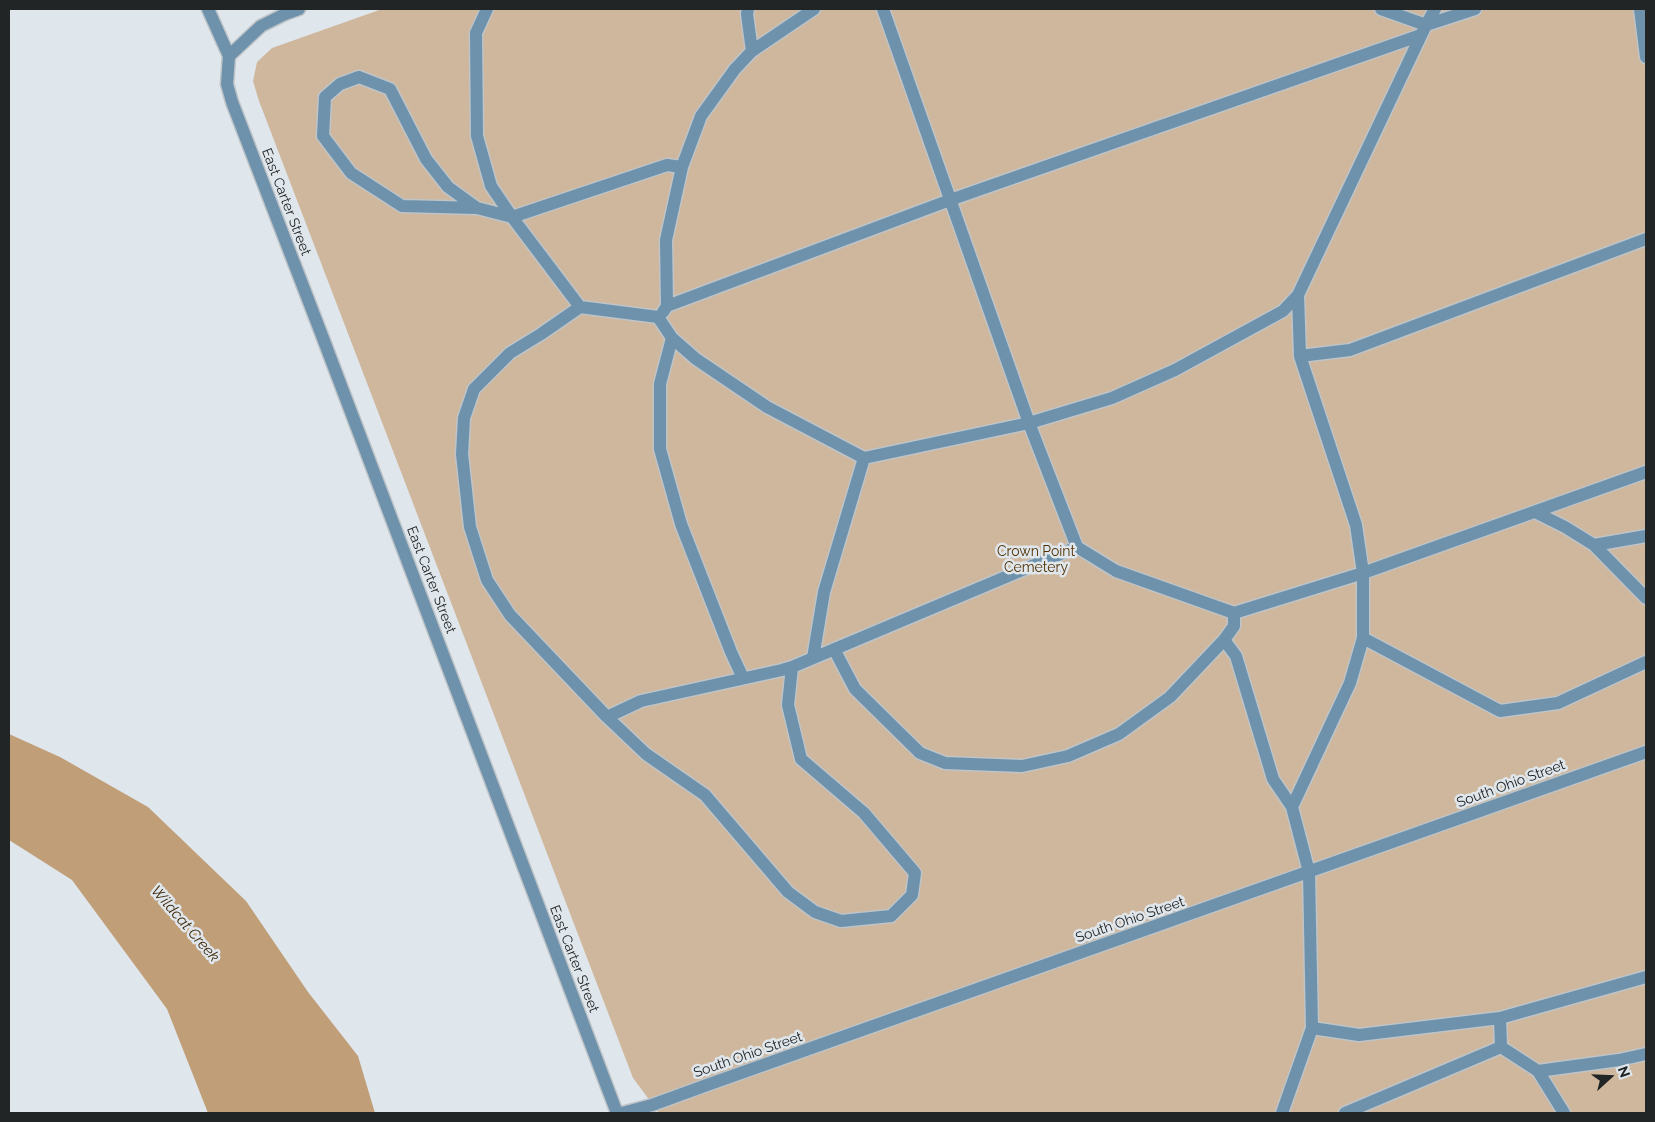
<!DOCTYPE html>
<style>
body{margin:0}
#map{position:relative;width:1655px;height:1122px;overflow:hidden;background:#e0e7ec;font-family:Raleway,sans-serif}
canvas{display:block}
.frame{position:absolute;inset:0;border:10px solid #222526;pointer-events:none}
.north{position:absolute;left:1585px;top:1052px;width:50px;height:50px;-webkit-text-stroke:4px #e0e7ec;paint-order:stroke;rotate:70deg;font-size:14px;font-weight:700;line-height:20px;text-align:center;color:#222526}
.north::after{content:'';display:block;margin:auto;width:18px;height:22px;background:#222526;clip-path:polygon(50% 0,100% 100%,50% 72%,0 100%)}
</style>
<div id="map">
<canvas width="1655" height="1122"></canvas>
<div class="frame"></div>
<div class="north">N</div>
</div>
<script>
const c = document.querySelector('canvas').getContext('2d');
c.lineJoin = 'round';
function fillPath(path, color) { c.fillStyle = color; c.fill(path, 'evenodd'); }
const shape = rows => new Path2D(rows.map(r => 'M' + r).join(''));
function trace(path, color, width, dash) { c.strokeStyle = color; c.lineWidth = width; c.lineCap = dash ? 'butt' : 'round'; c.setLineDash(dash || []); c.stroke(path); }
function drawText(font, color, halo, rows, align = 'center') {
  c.font = font + ' Raleway,sans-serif'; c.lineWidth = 5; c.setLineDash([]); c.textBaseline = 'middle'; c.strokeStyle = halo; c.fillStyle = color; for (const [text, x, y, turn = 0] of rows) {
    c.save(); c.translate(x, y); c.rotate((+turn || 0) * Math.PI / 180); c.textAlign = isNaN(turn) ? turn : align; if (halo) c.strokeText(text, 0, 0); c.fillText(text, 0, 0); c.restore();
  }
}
fillPath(shape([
 [382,9,1646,9,1646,1113,659,1113,633,1078,259,101,253,81,257,62,272,48]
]), '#cfb79d');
fillPath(shape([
 [9,734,60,757,148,807,246,901,308,992,358,1056,375,1113,208,1113,167,1009,72,880,9,840]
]), '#c09e78');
const minor = shape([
 [208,9,229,56,227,84,232,102,321,333,617,1113],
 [487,9,476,33,477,136,491,186,512,217,580,307,658,317,672,338,660,384,660,449,681,524,731,652,743,678],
 [748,9,747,14,752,51],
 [883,9,1029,423,1077,547,1116,571,1234,613,1363,573,1646,472],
 [1381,9,1426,25,1475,9],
 [1640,9,1646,57],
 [229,56,261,26,285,14,299,9],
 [359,77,390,89,426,159,448,187,477,208,402,206,351,173,323,136,325,97,340,84,359,77],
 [477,208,512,217,667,165,682,167],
 [667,306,950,200,1421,35],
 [580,307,541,334,510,353,474,389,464,418,462,454,470,527,487,580,510,615,607,717,646,754,705,795,788,892,815,912,841,921,891,916,912,895,915,873,864,813,801,759,788,705,792,667,1077,547],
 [663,312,667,306,666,240,682,167,701,116,735,69,752,51,814,9],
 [672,338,696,359,767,407,864,458,1029,423,1112,398,1175,370,1283,311,1298,295,1426,25,1435,9],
 [1300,356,1350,350,1646,239],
 [1535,512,1565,527,1594,545,1646,598],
 [1594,545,1646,536],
 [1363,638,1500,711,1558,703,1646,662],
 [1224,640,1236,656,1273,779,1292,807,1309,872,1312,1028,1282,1113],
 [834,649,855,689,920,753,945,763,1022,766,1068,756,1119,734,1170,697,1224,640,1234,626,1234,613],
 [813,658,824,592,864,458],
 [607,717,641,701,782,670,792,667],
 [1292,807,1350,683,1363,638,1363,573,1356,525,1300,356,1298,295],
 [1312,1028,1359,1035,1500,1018,1646,977],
 [1501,1047,1538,1071,1564,1113],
 [1538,1071,1619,1060,1646,1054],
 [622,1113,652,1105,707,1085,1646,752],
 [1345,1113,1501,1047,1500,1018]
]);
trace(minor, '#bec4c8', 15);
trace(minor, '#6e92ac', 12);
drawText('14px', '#222526', '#e0e7ec', [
 ["East Carter Street",286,202,69],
 ["East Carter Street",431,580,69],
 ["South Ohio Street",1511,784,-20],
 ["South Ohio Street",1130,920,-19],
 ["East Carter Street",574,959,69],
 ["South Ohio Street",748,1055,-19]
]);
drawText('14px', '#512f00', '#e0e7ec', [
 ["Crown Point",1036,552],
 ["Cemetery",1036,568]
]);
drawText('italic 15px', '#412909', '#e0e7ec', [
 ["Wildcat Creek",185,924,49]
]);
</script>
